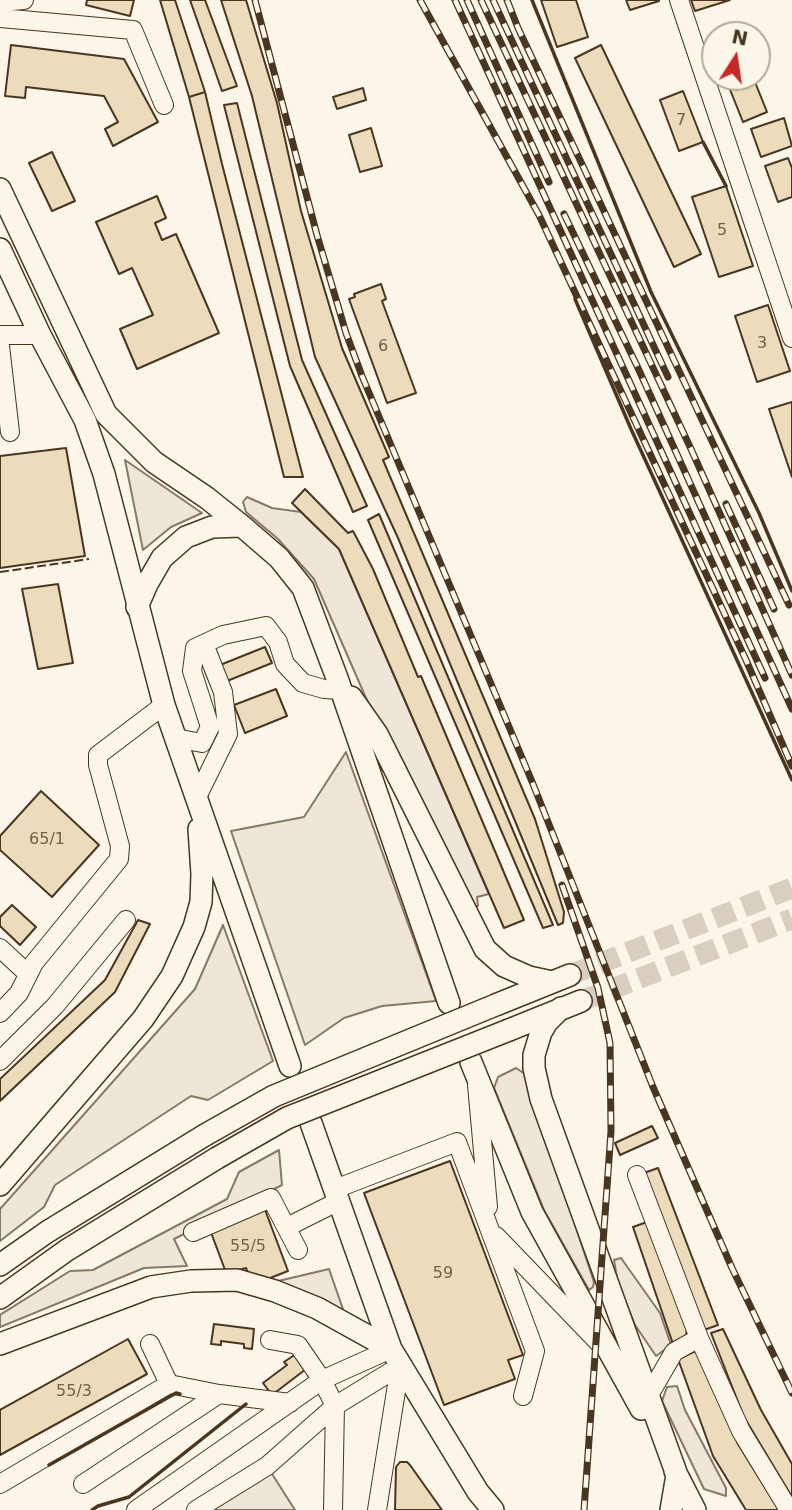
<!DOCTYPE html>
<style>
body{margin:0}
#map{position:relative;width:792px;height:1510px;overflow:hidden;background:#fbf6e9;font-family:"DejaVu Sans",sans-serif}
canvas{display:block}
.north{position:absolute;left:701px;top:21px;width:70px;height:70px;box-sizing:border-box;background:#fbf6e9;border:2px solid #b4a999;border-radius:50%;rotate:12deg;font-size:19px;font-weight:700;line-height:28px;text-align:center;color:#4a3520}
.north::after{content:'';display:block;margin:auto;width:24px;height:32px;background:#c62828;clip-path:polygon(50% 0,100% 100%,50% 72%,0 100%)}
</style>
<div id="map">
<canvas width="792" height="1510"></canvas>
<div class="north">N</div>
</div>
<script>
const c = document.querySelector('canvas').getContext('2d');
c.lineJoin = 'round';
function fillPath(path, color) { c.fillStyle = color; c.fill(path, 'evenodd'); }
const shape = rows => new Path2D(rows.map(r => 'M' + r).join(''));
function trace(path, color, width, dash) { c.strokeStyle = color; c.lineWidth = width; c.lineCap = dash ? 'butt' : 'round'; c.setLineDash(dash || []); c.stroke(path); }
function drawText(font, color, halo, rows, align = 'center') {
  c.font = font + ' "DejaVu Sans",sans-serif'; c.lineWidth = 5; c.setLineDash([]); c.textBaseline = 'middle'; c.strokeStyle = halo; c.fillStyle = color; for (const [text, x, y, turn = 0] of rows) {
    c.save(); c.translate(x, y); c.rotate((+turn || 0) * Math.PI / 180); c.textAlign = isNaN(turn) ? turn : align; if (halo) c.strokeText(text, 0, 0); c.fillText(text, 0, 0); c.restore();
  }
}
const green = shape([
 [125,460,202,513,171,527,143,550,125,460],
 [247,497,272,508,301,512,339,549,489,894,477,897,478,906,471,906,458,884,432,819,418,799,402,763,366,698,314,579,278,539,246,512,243,502,247,497],
 [346,752,436,1001,382,1006,344,1018,305,1045,231,831,304,817,346,752],
 [223,925,273,1061,208,1100,191,1096,55,1185,44,1207,0,1241,0,1209,195,989,223,925],
 [516,1068,525,1074,594,1282,593,1287,589,1290,544,1210,494,1088,498,1077,516,1068],
 [279,1150,282,1185,174,1239,187,1266,144,1268,0,1327,0,1315,70,1271,93,1270,227,1199,239,1172,279,1150],
 [621,1258,660,1313,671,1345,656,1356,635,1325,618,1284,614,1260,621,1258],
 [329,1269,345,1315,274,1282,329,1269],
 [677,1386,685,1410,726,1488,726,1496,704,1489,662,1401,667,1387,677,1386]
]);
fillPath(green, '#ede6d9');
trace(green, '#887966', 2);
const parking = shape([
 [267,1466,295,1510,196,1510,267,1466]
]);
fillPath(parking, '#ede7d9');
trace(parking, '#887966', 2);
const building = shape([
 [87,0,134,0,130,16,86,5,87,0],
 [160,0,175,0,205,92,189,97,160,0],
 [190,0,205,0,237,86,222,91,190,0],
 [221,0,246,0,277,103,301,211,342,348,389,457,383,460,535,819,564,912,563,923,558,925,398,538,315,357,252,96,221,0],
 [541,0,576,0,588,37,557,47,541,0],
 [626,0,659,0,659,1,630,10,626,0],
 [691,0,730,0,695,11,691,0],
 [11,45,124,59,158,122,113,146,105,129,118,122,104,96,26,87,25,98,5,96,11,45],
 [601,45,701,254,674,267,575,58,601,45],
 [725,77,753,77,767,112,743,122,725,77],
 [363,88,366,100,337,109,333,97,363,88],
 [683,91,703,142,679,151,660,100,683,91],
 [205,92,222,164,303,477,284,477,189,97,205,92],
 [237,103,302,360,367,506,353,512,290,366,224,105,237,103],
 [784,118,792,146,761,157,751,129,784,118],
 [371,128,382,166,360,172,349,135,371,128],
 [52,152,75,201,52,211,29,163,52,152],
 [788,158,792,168,792,197,778,202,765,166,788,158],
 [726,186,753,266,719,277,692,197,726,186],
 [157,196,166,218,155,223,162,240,176,234,219,333,137,369,120,329,153,315,132,268,119,274,96,222,157,196],
 [381,284,386,299,382,301,416,393,387,403,349,299,355,297,354,294,381,284],
 [768,305,790,371,757,382,735,316,768,305],
 [792,402,792,477,769,409,792,402],
 [66,448,85,556,0,568,0,456,66,448],
 [305,489,348,533,353,531,373,569,418,677,421,676,524,920,504,928,339,549,292,503,305,489],
 [379,514,553,925,543,928,368,520,379,514],
 [58,584,73,663,38,669,22,589,58,584],
 [265,647,272,663,212,687,205,671,265,647],
 [276,689,287,716,245,733,234,705,276,689],
 [41,791,99,845,52,897,0,850,0,836,41,791],
 [12,905,36,927,20,945,0,926,0,917,12,905],
 [138,920,150,924,115,992,0,1101,0,1079,105,980,138,920],
 [652,1126,658,1138,620,1155,615,1143,652,1126],
 [450,1161,523,1355,508,1360,515,1379,444,1405,364,1193,450,1161],
 [658,1168,718,1325,704,1330,644,1173,658,1168],
 [264,1207,288,1271,265,1280,250,1277,246,1268,232,1272,225,1270,209,1227,264,1207],
 [647,1222,687,1329,686,1336,673,1344,633,1227,647,1222],
 [214,1324,254,1329,252,1349,244,1348,244,1344,221,1341,221,1345,211,1344,214,1324],
 [723,1329,761,1410,792,1464,792,1497,744,1417,711,1333,723,1329],
 [128,1339,147,1374,0,1455,0,1410,128,1339],
 [698,1350,738,1444,779,1510,746,1510,713,1456,678,1359,698,1350],
 [299,1352,310,1366,272,1395,263,1383,287,1365,284,1362,299,1352],
 [400,1462,407,1462,410,1465,442,1510,395,1510,396,1467,400,1462]
]);
fillPath(building, '#ecdcbc');
trace(building, '#4a3520', 2);
trace(shape([
 [570,975,792,888],
 [581,1001,792,919]
]), '#d8cfc1', 21, [21, 10]);
const minor = shape([
 [679,0,792,338],
 [0,2,24,0],
 [0,18,133,30,164,105],
 [0,335,40,335],
 [0,346,10,432],
 [175,738,202,743,210,727,192,671,195,648,223,635,266,626,278,642,285,664,303,683,324,689,342,690],
 [196,799,228,734,223,692,204,644],
 [0,948,28,974],
 [0,1013,19,993,34,963,119,859,120,846,98,765,98,755,164,705],
 [0,1061,55,1006,126,920],
 [477,1085,488,1207],
 [637,1175,699,1338,741,1431,789,1510],
 [335,1189,457,1142,535,1351,523,1396],
 [287,1227,339,1201],
 [193,1232,271,1198,298,1250],
 [496,1236,600,1344],
 [270,1340,298,1345,322,1380,335,1406,400,1366],
 [169,1384,219,1394,290,1403],
 [648,1397,674,1352,699,1338],
 [0,1484,169,1384,150,1344],
 [83,1484,219,1394],
 [136,1510,322,1380,391,1349],
 [196,1510,267,1466,335,1406,333,1510],
 [377,1510,400,1366]
]);
const major = shape([
 [0,189,106,414,154,462,207,498,242,526,279,558,303,588,337,678,449,1003],
 [0,249,40,335,85,420,104,474,164,705,290,1066],
 [137,607,147,584,162,558,186,537,212,527,242,526],
 [351,697,377,734,485,949,504,966,529,977,552,982],
 [498,1004,570,975],
 [561,1008,547,1022,541,1032,534,1055,534,1068,541,1099,677,1475,671,1510],
 [509,1030,581,1001],
 [471,1062,532,1212,641,1409],
 [311,1123,391,1349,478,1492,493,1510],
 [0,1185,143,1019,172,976,194,927,201,902,202,874,199,829],
 [0,1265,47,1232,205,1135],
 [0,1298,67,1250,217,1158],
 [0,1344,151,1287,191,1281,237,1280,275,1291,317,1308,391,1349],
 [675,1471,695,1510]
]);
trace(minor, '#4a3520', 20);
trace(major, '#4a3520', 24);
trace(minor, '#fbf6e9', 18);
trace(major, '#fbf6e9', 21);
const rail = shape([
 [255,0,317,235,346,333,362,376,533,784,653,1087,732,1268,792,1393],
 [420,0,539,215,746,660,792,766],
 [455,0,765,678],
 [467,0,549,182],
 [481,0,691,449,792,675],
 [493,0,668,377],
 [507,0,518,28,789,605],
 [564,214,638,368,792,709],
 [726,504,774,609],
 [562,885,598,988,610,1043,611,1131,584,1510]
]);
trace(rail, '#4a3520', 7);
trace(rail, '#fbf6e9', 4.5, [13]);
const majorBridge = shape([
 [205,1135,274,1096,498,1004],
 [217,1158,287,1118,509,1030]
]);
trace(majorBridge, '#4a3520', 24, []);
trace(majorBridge, '#fbf6e9', 21);
trace(shape([
 [0,572,89,559]
]), '#4a3520', 2, [9, 3.5]);
trace(shape([
 [532,0,651,292,759,513,792,591],
 [703,142,726,186],
 [575,299,631,429,792,780],
 [49,1465,176,1393,180,1394],
 [92,1510,98,1506,129,1497,246,1404]
]), '#4a3520', 3.5);
drawText('16px', '#725f47', null, [
 ["7",681,121],
 ["5",722,231],
 ["3",762,344],
 ["6",383,347],
 ["65/1",47,840],
 ["55/5",248,1247],
 ["59",443,1274],
 ["55/3",74,1392]
]);
</script>
